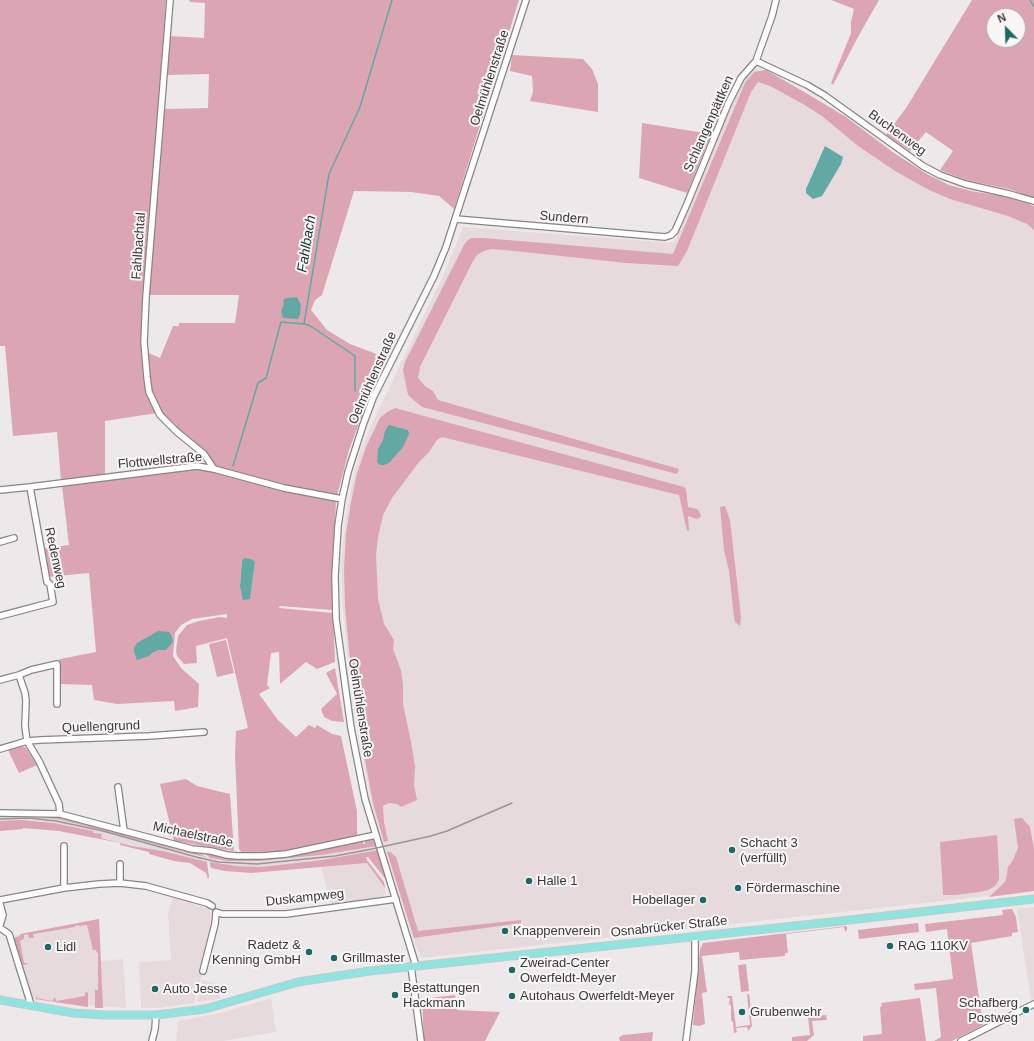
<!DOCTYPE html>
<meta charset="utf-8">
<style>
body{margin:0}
#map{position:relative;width:1034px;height:1041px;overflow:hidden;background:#ede9ea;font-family:Arial,sans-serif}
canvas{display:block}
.north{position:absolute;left:986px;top:8px;width:40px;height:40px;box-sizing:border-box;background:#faf6f7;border:1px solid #adaaab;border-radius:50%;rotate:337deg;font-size:11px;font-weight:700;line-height:16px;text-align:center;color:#3a3839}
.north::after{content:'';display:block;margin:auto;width:14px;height:18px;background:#1c6864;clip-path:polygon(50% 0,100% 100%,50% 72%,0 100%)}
</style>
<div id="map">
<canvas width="1034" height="1041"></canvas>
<div class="north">N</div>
</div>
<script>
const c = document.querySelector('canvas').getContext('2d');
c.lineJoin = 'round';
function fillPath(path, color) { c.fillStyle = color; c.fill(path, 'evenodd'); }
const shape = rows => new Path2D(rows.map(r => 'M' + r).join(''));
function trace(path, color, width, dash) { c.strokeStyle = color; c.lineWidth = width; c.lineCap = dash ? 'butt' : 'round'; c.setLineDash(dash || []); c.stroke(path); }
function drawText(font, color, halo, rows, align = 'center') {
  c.font = font + ' Arial,sans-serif'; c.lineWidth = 4; c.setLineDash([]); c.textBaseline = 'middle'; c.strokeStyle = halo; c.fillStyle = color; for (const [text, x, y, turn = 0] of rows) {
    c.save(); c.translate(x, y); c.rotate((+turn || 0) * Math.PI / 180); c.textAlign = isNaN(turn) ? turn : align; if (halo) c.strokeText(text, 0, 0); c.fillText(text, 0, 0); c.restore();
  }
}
fillPath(shape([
 [760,69,803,94,914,173,1034,222,1034,891,421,958,412,936,372,807,360,741,348,657,342,602,341,561,346,517,352,483,361,450,375,417,444,274,463,227,674,243,728,112,744,80,752,70],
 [0,817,41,817,62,820,188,853,229,861,260,861,277,860,321,855,376,846,377,850,322,860,261,867,236,866,203,862,163,851,132,846,101,838,93,831,75,827,40,821,0,821],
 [367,863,385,888,386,893,385,895,380,898,331,905,321,867],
 [173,897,207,908,210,912,210,927,198,974,202,975,194,1003,159,1008,141,1008,139,962,171,960,168,913],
 [1034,907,1034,998,1031,1000,1017,909],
 [99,919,101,961,123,959,126,1008,57,1003,36,1000,32,998,12,936],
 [203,980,216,984,220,999,199,1002,197,1001],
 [271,998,276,1032,223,1041,176,1041,178,1021,221,1013]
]), '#e7dadd');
fillPath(shape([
 [0,0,166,0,144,312,148,393,157,413,105,421,105,476,61,481,57,432,13,436,5,346,0,346],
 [189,0,519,0,454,209,439,196,411,192,354,191,322,295,315,300,311,310,327,330,350,344,387,358,369,396,349,450,337,496,286,487,216,467,161,414,151,393,146,352,160,358,173,326,179,326,179,323,235,323,239,295,149,295,161,133,165,109,208,108,209,74,167,75,170,36,204,38,205,3,190,2],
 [831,0,879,0,859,35,833,85,831,83,851,33,851,22,854,9],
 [972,0,1034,0,1034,198,1009,189,966,180,940,170,953,151,926,132,910,151,886,135,906,108],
 [994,16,1018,16,1018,40,994,40],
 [512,55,583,59,592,69,598,84,598,112,530,101,533,92,532,76,510,71],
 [766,70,806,93,846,117,894,153,927,174,949,185,971,191,1020,199,1034,206,1034,230,1027,224,1008,216,950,199,929,190,895,171,858,146,822,116,803,104,770,86,758,82,751,92,687,251,678,266,626,263,515,251,492,249,484,251,477,255,473,261,420,367,418,378,425,386,433,391,438,400,679,469,677,474,422,407,408,395,403,370,405,362,464,245,468,240,471,238,484,238,673,254,745,83,754,72],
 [642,123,711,134,687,193,639,178],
 [395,408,684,487,686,489,688,507,697,509,700,513,701,517,696,519,688,516,689,531,687,531,679,495,442,437,437,440,429,452,419,462,392,498,383,515,378,537,376,555,378,599,384,624,394,640,393,649,401,670,403,685,403,704,411,742,415,766,414,785,417,800,401,807,397,804,389,803,383,806,384,822,388,841,384,842,373,803,362,744,363,735,353,668,350,660,345,607,344,568,346,533,351,503,356,477,366,447,380,418,387,412],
 [190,469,201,469,336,499,332,610,280,606,279,608,333,613,335,662,317,669,306,662,280,684,279,652,271,653,267,685,270,688,259,694,278,720,296,737,309,725,315,728,317,725,332,734,341,736,357,811,357,836,292,849,263,854,242,853,239,849,235,755,236,731,248,728,227,638,196,646,197,663,184,664,177,656,176,651,178,636,187,625,199,621,220,617,227,618,227,614,192,619,181,625,175,633,173,656,181,668,199,684,198,707,175,711,174,701,117,704,94,700,92,685,59,684,59,664,60,659,96,652,89,573,47,577,42,549,69,545,62,486],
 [244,558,255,562,250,598,240,586,242,561],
 [725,506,730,520,741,617,740,626,735,622,734,618,729,571,724,550,720,507],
 [226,640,234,673,217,677,209,644],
 [335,668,344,722,332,721,324,717,321,709,337,694,326,673],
 [22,746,26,748,37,765,19,773,8,750],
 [186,779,197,786,230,794,234,851,174,841,160,784],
 [0,814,53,816,65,818,188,849,207,857,188,853,62,820,41,817,0,817],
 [1022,818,1030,827,1034,849,1034,891,989,897,1003,884,1006,880,1008,867,1013,860,1018,848,1014,819],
 [21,820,54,823,93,831,94,833,102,834,101,838,132,846,163,851,207,862,209,877,208,879,206,873,190,863,174,861,149,854,149,852,120,845,120,843,59,831,23,828,23,829,0,831,0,821],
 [997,835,999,873,999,880,995,886,988,890,979,892,956,895,943,895,940,842],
 [370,839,375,841,377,846,321,855,260,861,229,861,210,858,207,855,197,851,250,858,320,849,362,841,364,844,365,844,365,840],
 [378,850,387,881,368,857,366,857,367,860,384,882,385,888,367,863,251,873,225,871,211,868,210,865,210,862,236,866,261,867,322,860],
 [387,852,390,852,396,857,418,931,521,920,521,923,414,938],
 [1012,909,1016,917,1018,932,1012,933,1012,936,971,943,983,1025,952,1041,934,1041,941,1037,936,988,915,990,914,984,953,979,947,929,926,932,925,924,1003,915,1002,910],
 [99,919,103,1008,95,1008,95,990,98,990,98,953,97,953,96,950,93,950,87,925,78,926,78,925,75,926,75,927,33,934,34,938,29,938,28,934,24,935,24,939,20,941,24,963,27,963,28,964,22,965,14,938,20,936,20,934],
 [918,923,919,932,859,939,858,930],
 [847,926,847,930,845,932,844,927,786,934,788,953,785,953,785,956,740,960,739,952,702,956,707,992,702,993,705,1024,699,1026,693,1025,700,949,703,943],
 [746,964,749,991,741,992,738,965],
 [85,992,86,992,88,993,88,1007,36,999,36,998,38,994,37,998,52,1001,55,997,56,1001,85,996],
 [747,994,749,994,752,1017,751,1018,752,1026,748,1031,747,1027,736,1028,737,1032,734,1033,733,1022,731,1020,731,1006,729,1004,730,998,728,998,727,996,732,996,736,1027,750,1025],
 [455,995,457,1010,500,1012,485,1041,424,1041,422,999],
 [920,998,926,1041,863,1041,863,1036,882,1034,880,1007,882,1006,881,1003],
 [826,1015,827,1020,812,1021,814,1035,807,1041,792,1041,792,1037,810,1035,808,1017],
 [653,1032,652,1041,620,1041,619,1037,623,1035]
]), '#dca5b3');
fillPath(shape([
 [825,146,843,157,841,164,822,196,813,199,806,193,806,189],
 [297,297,301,305,300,314,298,319,284,318,282,316,281,311,284,304,283,300,287,298],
 [389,425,408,430,409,434,403,447,389,463,384,465,380,465,377,462,378,449,383,440,385,431],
 [244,558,251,559,255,562,250,599,243,600,240,586,242,561],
 [158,631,169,632,172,637,173,642,166,650,158,650,152,653,149,656,137,660,134,652,134,648,137,643]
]), '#62a8a3');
trace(shape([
 [1030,0,1034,7],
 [304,324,309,325,355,356,355,391],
 [233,466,258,383,266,378,281,322,304,324,329,174,360,107,392,0]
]), '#62a8a3', 1.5);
const minor = shape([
 [170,0,146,297,144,342,147,377,149,392,160,415,177,432,204,454,214,469],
 [756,61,807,85,824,95,923,166,940,175,965,184,1009,194,1034,201],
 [456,219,665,237,671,235,675,231,687,204,728,104,741,78,756,61,772,16,776,0],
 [0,490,30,487,197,466,214,469,284,488,342,499],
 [0,542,14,538],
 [0,616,53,602,50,584,47,582,30,487],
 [19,675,25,693,26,701,25,726,27,741,39,761,59,804,60,814],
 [0,680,19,675,31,670,57,664,57,704],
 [0,749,27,741,40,740,149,736,204,732],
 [118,787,124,831],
 [0,813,60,814,192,849,211,851,227,855,237,856,262,856,286,854,376,835],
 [64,846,64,888],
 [120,864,120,883],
 [0,900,64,888,99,884,120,883,146,886,207,903,212,906],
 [0,904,3,915,0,925],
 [0,928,9,934,31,1005],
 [411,966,421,1041],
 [416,966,365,799,351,728,336,619,335,576,338,526,342,499,348,472,363,425,373,398,434,276,446,247,526,0],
 [203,971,215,924,216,912,222,914,286,914,396,899],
 [152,1041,155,1029,156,1015],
 [686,1041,695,971,695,936],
 [961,1041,1034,1004]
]);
const major = shape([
 [0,1000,73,1013,105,1015,156,1015,205,1009,298,982,370,971,832,922,1034,899]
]);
trace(minor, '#888585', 8);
trace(major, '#c8c7c8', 9);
trace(minor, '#fff', 5.5);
trace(major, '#8ee5e0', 7);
trace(shape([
 [0,819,29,818,56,821,103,831,196,857,218,862,257,864,335,856,372,849,431,836,447,831,512,803]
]), '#999697', 1.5);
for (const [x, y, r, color] of [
 [732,850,4,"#1c6864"],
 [529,881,4,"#1c6864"],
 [738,888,4,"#1c6864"],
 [703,900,4,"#1c6864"],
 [505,931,4,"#1c6864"],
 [890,946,4,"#1c6864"],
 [48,947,4,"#1c6864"],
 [309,952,4,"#1c6864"],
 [334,958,4,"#1c6864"],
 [512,970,4,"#1c6864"],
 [155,989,4,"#1c6864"],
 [395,995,4,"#1c6864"],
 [512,996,4,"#1c6864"],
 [1026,1010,4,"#1c6864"],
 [742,1012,4,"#1c6864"]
]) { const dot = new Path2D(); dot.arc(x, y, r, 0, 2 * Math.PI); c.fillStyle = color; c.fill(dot); trace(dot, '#faf6f7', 1.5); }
drawText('13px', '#3a3839', '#faf6f7', [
 ["Oelmühlenstraße",490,78,-72],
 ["Schlangenpättken",709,124,-66],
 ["Buchenweg",897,133,36],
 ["Sundern",564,218,5],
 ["Fahlbachtal",139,246,-86],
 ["Oelmühlenstraße",373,378,-66],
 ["Flottwellstraße",160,461,-5],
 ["Redenweg",55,558,78],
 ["Oelmühlenstraße",360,708,81],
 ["Quellengrund",101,727,-2],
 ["Michaelstraße",193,835,12],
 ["Duskampweg",305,898,-6],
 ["Osnabrücker Straße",669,927,-6]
]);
drawText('13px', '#3a3839', '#faf6f7', [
 ["Schacht 3",740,843],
 ["(verfüllt)",740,858],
 ["Halle 1",537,881],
 ["Fördermaschine",746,888],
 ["Hobellager",695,900,"right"],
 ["Knappenverein",513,931],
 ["Radetz &",301,945,"right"],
 ["Kenning GmbH",301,960,"right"],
 ["RAG 110KV",898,946],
 ["Lidl",56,947],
 ["Grillmaster",342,958],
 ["Zweirad-Center",520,963],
 ["Owerfeldt-Meyer",520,978],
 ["Bestattungen",403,988],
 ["Hackmann",403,1003],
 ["Auto Jesse",163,989],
 ["Autohaus Owerfeldt-Meyer",520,996],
 ["Schafberg",1018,1003,"right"],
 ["Postweg",1018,1018,"right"],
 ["Grubenwehr",750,1012]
], 'left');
drawText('italic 14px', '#123533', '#faf6f7', [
 ["Fahlbach",307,244,-81]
]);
</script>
